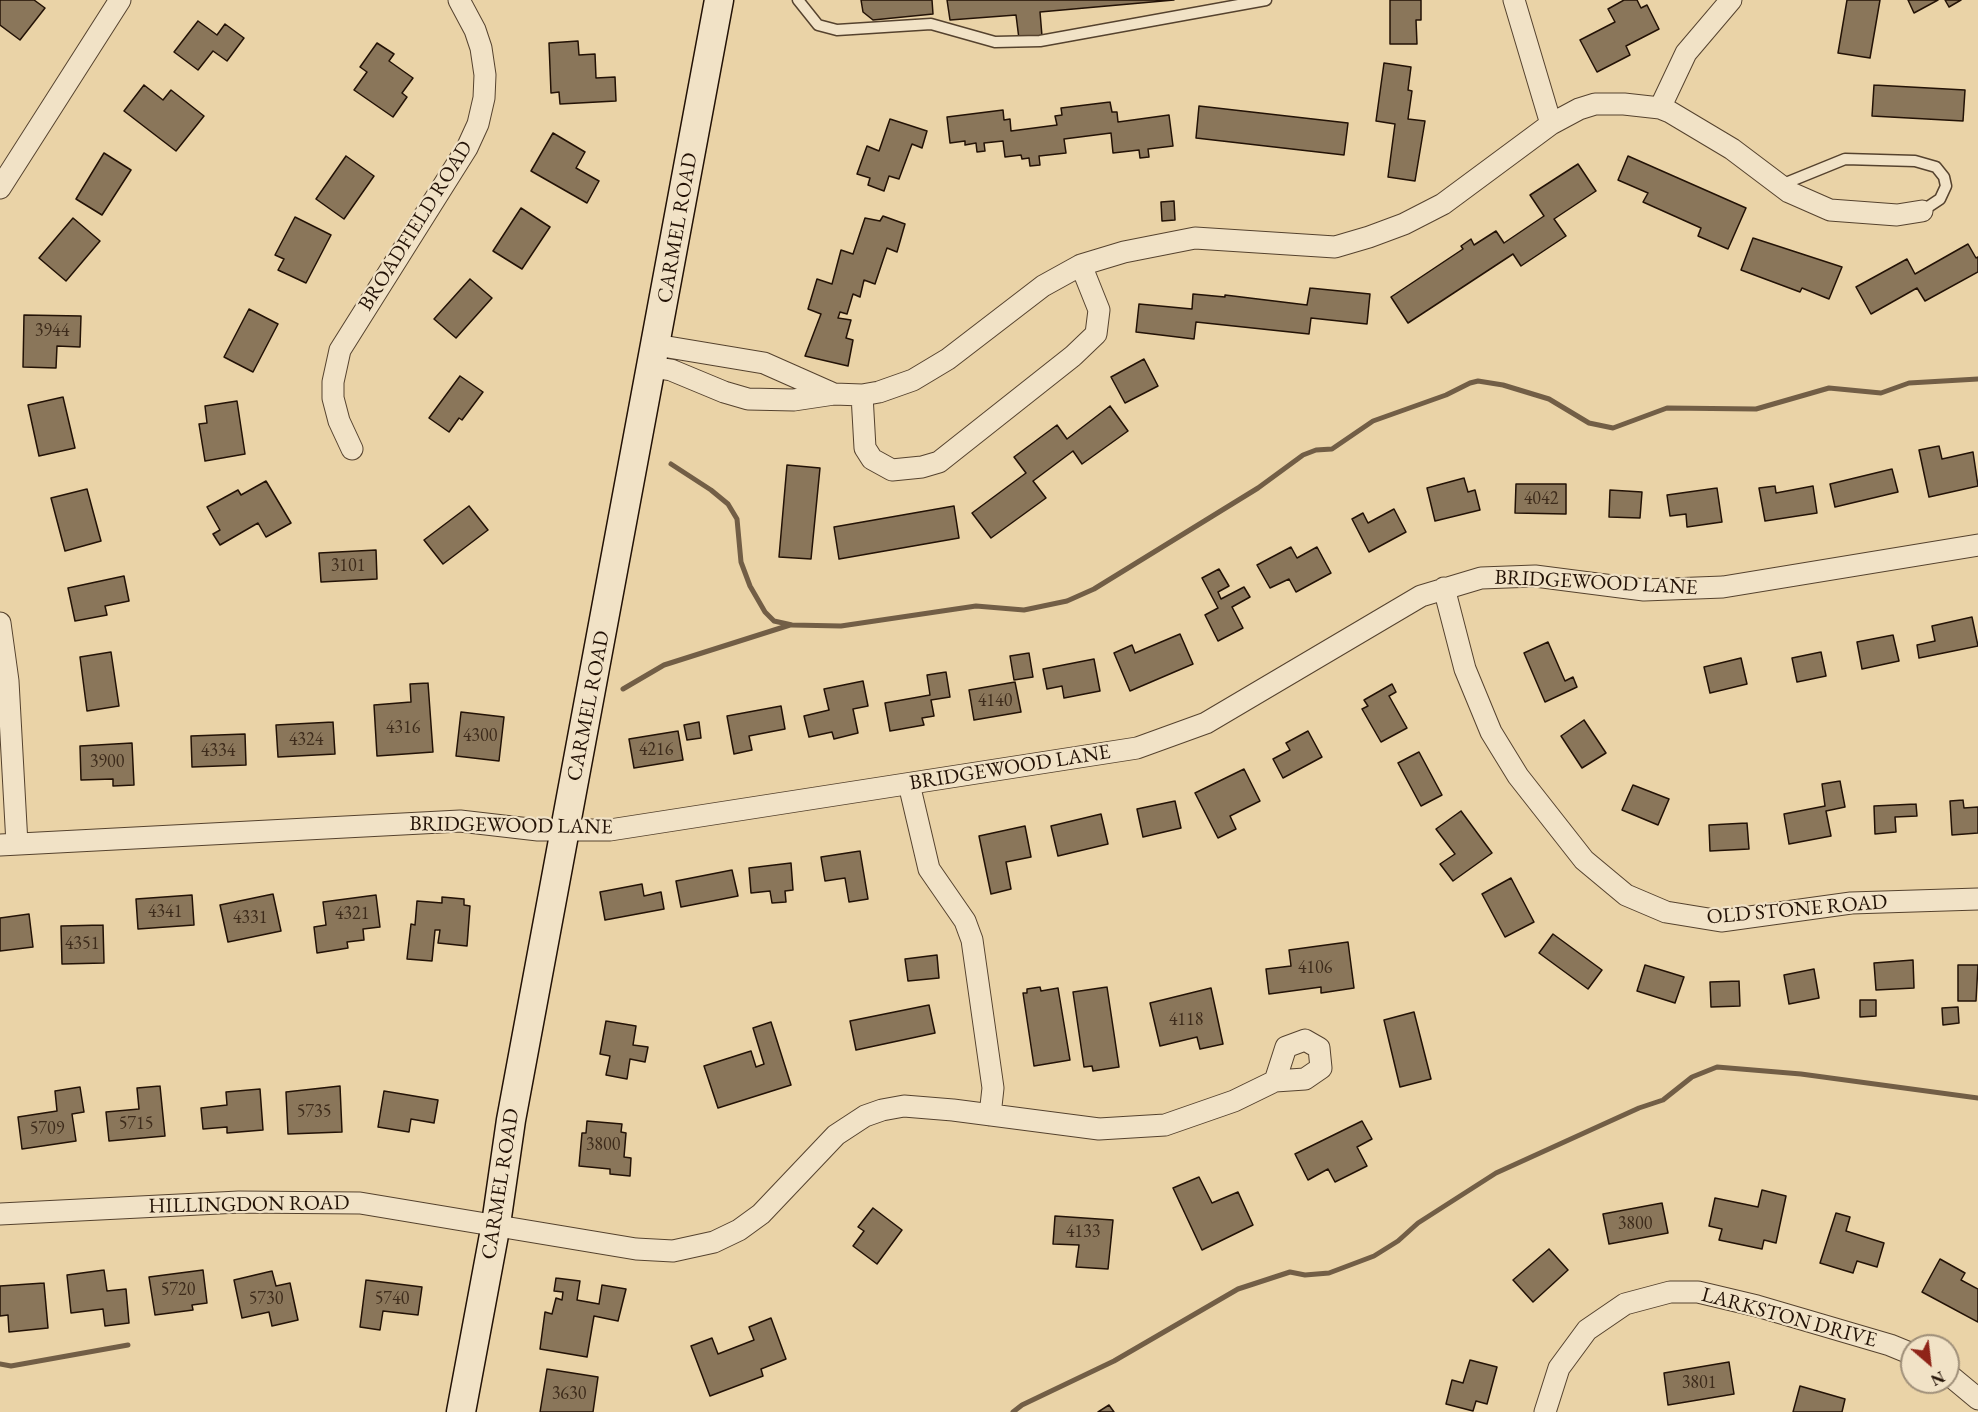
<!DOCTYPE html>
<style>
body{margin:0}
#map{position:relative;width:1978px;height:1412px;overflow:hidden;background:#ead3a7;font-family:"EB Garamond",serif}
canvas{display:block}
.north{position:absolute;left:1900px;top:1334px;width:60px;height:60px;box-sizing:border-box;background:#f1e2c6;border:2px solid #9f8f79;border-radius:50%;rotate:152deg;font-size:16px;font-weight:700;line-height:24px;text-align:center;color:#231206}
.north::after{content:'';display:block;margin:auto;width:21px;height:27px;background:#8f2418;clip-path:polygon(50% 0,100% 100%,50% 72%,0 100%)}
</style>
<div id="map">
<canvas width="1978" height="1412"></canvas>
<div class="north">N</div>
</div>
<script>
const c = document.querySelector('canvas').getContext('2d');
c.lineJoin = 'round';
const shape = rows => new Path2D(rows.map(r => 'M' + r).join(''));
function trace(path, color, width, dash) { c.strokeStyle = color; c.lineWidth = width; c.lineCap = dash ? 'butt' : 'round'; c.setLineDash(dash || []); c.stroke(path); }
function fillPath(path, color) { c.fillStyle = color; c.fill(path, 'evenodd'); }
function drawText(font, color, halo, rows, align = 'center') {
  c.font = font + ' "EB Garamond",serif'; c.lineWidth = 4.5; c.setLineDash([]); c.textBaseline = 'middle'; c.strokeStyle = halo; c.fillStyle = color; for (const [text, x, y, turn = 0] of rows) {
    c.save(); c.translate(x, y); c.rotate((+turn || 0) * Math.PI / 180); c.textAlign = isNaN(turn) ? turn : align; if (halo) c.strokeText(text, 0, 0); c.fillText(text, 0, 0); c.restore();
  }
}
trace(shape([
 [671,464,711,490,728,504,737,519,741,562,750,586,765,612,774,621,792,625,841,626,976,606,1024,610,1067,601,1094,589,1258,488,1303,455,1316,450,1332,449,1373,421,1446,395,1470,383,1478,381,1503,385,1549,399,1589,423,1613,428,1667,408,1756,409,1829,388,1881,393,1909,383,1978,379],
 [623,689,664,665,790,625],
 [0,1364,11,1366,128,1345],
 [1013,1412,1022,1405,1114,1361,1238,1289,1290,1272,1305,1275,1329,1273,1374,1256,1398,1241,1418,1223,1496,1173,1639,1108,1663,1100,1692,1077,1717,1067,1801,1074,1978,1098]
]), '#725e46', 5);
const building = shape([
 [0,0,34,0,45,8,20,40,0,25,0,0],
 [861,0,932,0,933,14,873,20,863,12,861,0],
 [947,0,1174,0,1040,12,1042,36,1019,39,1016,15,950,20,947,0],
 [1390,0,1421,0,1421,20,1416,20,1417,44,1390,44,1390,0],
 [1624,0,1637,0,1641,8,1647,5,1659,29,1626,46,1630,55,1597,72,1580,40,1615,22,1608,9,1624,0],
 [1847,0,1880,0,1870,58,1838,53,1847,0],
 [1908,0,1938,0,1914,13,1908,0],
 [1945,0,1961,0,1949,7,1945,0],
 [198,21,217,35,225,24,244,38,227,61,213,51,198,70,174,52,198,21],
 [578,41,579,55,595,54,596,78,615,77,616,101,560,104,559,92,551,93,549,43,578,41],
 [377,43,394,54,389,61,413,78,402,93,407,97,393,117,354,90,367,72,360,67,377,43],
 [1384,63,1411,67,1408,90,1412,91,1408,119,1425,121,1415,181,1388,177,1395,124,1376,121,1384,63],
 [144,85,163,100,171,90,204,116,176,151,124,111,144,85],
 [1874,85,1965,90,1963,121,1872,116,1874,85],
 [1110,102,1112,112,1117,112,1118,122,1169,115,1173,146,1148,149,1149,157,1140,158,1139,150,1113,153,1111,133,1064,139,1066,153,1039,156,1040,165,1030,166,1029,158,1022,159,1021,155,1005,157,1003,141,984,143,985,151,977,152,976,143,965,145,965,141,950,143,947,117,1003,110,1004,120,1010,119,1011,131,1057,125,1055,116,1062,115,1061,108,1110,102],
 [1199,106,1348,123,1344,155,1196,138,1199,106],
 [890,119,927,131,922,148,912,144,899,179,889,176,884,191,868,185,870,178,857,174,867,146,879,151,890,119],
 [553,133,585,152,576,168,599,181,587,203,531,171,553,133],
 [104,153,131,170,102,215,76,199,104,153],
 [346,156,374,176,344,219,316,199,346,156],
 [1628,156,1746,208,1728,249,1698,236,1701,228,1643,202,1648,193,1618,180,1628,156],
 [1578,164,1596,191,1554,219,1566,236,1521,266,1513,254,1408,323,1391,297,1463,249,1461,246,1471,239,1474,245,1496,231,1504,243,1544,216,1530,195,1578,164],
 [1174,201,1175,220,1162,221,1161,202,1174,201],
 [521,208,550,227,522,269,493,251,521,208],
 [883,216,905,224,897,252,887,248,875,284,864,280,860,297,853,294,847,314,840,312,838,318,851,320,846,338,853,340,848,366,805,356,821,314,808,309,817,279,832,284,841,250,853,254,865,218,880,221,883,216],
 [295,217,331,235,306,283,278,270,284,259,275,255,295,217],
 [73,218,100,241,66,281,39,258,73,218],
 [1753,238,1842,267,1829,299,1802,288,1800,292,1741,270,1753,238],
 [1968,244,1976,258,1978,257,1978,272,1925,301,1917,288,1871,314,1856,287,1907,259,1915,274,1968,244],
 [470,279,492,298,456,338,434,319,470,279],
 [1310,288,1370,294,1367,324,1311,318,1309,334,1196,322,1194,339,1136,332,1139,304,1192,309,1193,294,1225,297,1225,295,1307,305,1310,288],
 [249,309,278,324,253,372,224,357,249,309],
 [24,315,81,316,80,347,57,346,56,368,23,367,24,315],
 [1144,359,1158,386,1125,403,1111,377,1144,359],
 [460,376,483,392,462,420,459,418,449,432,429,418,460,376],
 [63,397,75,448,39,456,28,405,63,397],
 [237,401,245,454,205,461,199,424,207,423,205,406,237,401],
 [1110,406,1128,431,1082,464,1073,451,1033,481,1046,498,991,538,972,513,1026,473,1014,457,1057,425,1067,439,1110,406],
 [1939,446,1942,459,1973,452,1978,486,1929,497,1919,450,1939,446],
 [787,465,820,468,811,559,779,557,787,465],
 [1892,469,1898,492,1835,507,1830,484,1892,469],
 [1464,478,1468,492,1475,490,1480,510,1435,521,1427,488,1464,478],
 [266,481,291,523,266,537,258,523,220,545,213,534,220,530,207,507,238,490,241,495,266,481],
 [1516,484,1566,484,1566,514,1515,513,1516,484],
 [1775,486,1776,493,1813,486,1817,513,1765,521,1759,488,1775,486],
 [1717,488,1722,522,1687,527,1686,514,1670,516,1667,495,1717,488],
 [87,489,101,541,65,551,51,498,87,489],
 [1610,490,1642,492,1640,518,1609,517,1610,490],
 [469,506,488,530,443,564,424,540,469,506],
 [954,506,959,538,839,559,834,527,954,506],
 [1394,509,1406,532,1369,552,1352,519,1363,513,1368,523,1394,509],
 [1291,547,1297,558,1317,547,1331,573,1296,592,1289,579,1270,588,1257,565,1291,547],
 [376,550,377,579,321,582,319,553,376,550],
 [1219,569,1229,586,1218,592,1221,599,1244,587,1250,597,1232,607,1243,628,1218,641,1205,615,1218,608,1202,578,1219,569],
 [124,576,129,601,105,606,107,615,75,621,68,588,124,576],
 [1972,617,1978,646,1919,658,1917,645,1935,641,1932,626,1972,617],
 [1180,634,1193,664,1130,691,1114,653,1132,645,1135,653,1180,634],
 [1893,635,1899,661,1862,669,1857,642,1893,635],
 [1548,642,1565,681,1573,677,1577,687,1545,702,1524,653,1548,642],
 [111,652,119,706,87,711,80,657,111,652],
 [1821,652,1826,676,1797,682,1792,658,1821,652],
 [1029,653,1033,677,1014,680,1010,656,1029,653],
 [1741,658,1747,684,1710,693,1704,667,1741,658],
 [1094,659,1100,691,1064,698,1062,686,1047,689,1043,669,1094,659],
 [946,672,950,697,931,700,934,716,922,718,924,725,890,731,885,703,930,695,927,675,946,672],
 [863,681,868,706,853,709,858,733,834,739,832,732,809,737,804,716,829,710,824,689,863,681],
 [1015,682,1021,712,974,720,969,690,1015,682],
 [428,683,433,752,377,756,374,705,411,702,410,684,428,683],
 [1392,684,1396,692,1389,696,1407,728,1381,742,1362,709,1368,706,1364,700,1392,684],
 [781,706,785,729,749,736,752,750,734,754,727,716,781,706],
 [461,712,504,717,499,761,456,756,461,712],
 [1584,720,1606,753,1582,768,1561,736,1584,720],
 [333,722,335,754,278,757,276,725,333,722],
 [699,722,701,738,687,740,684,725,699,722],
 [678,731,683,760,634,768,629,739,678,731],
 [1308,731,1322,757,1283,778,1273,759,1290,750,1286,743,1308,731],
 [245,734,246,765,192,767,191,736,245,734],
 [132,743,134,785,113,786,113,779,81,780,80,746,132,743],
 [1419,752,1442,795,1421,806,1398,763,1419,752],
 [1244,769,1260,801,1230,816,1236,829,1218,838,1195,793,1244,769],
 [1840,781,1845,807,1826,811,1831,836,1789,844,1784,814,1825,806,1822,784,1840,781],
 [1633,785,1669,799,1658,825,1622,810,1633,785],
 [1963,800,1964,808,1978,807,1978,833,1952,835,1950,801,1963,800],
 [1175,801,1181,828,1143,837,1137,809,1175,801],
 [1916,804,1917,816,1895,817,1896,832,1875,834,1874,806,1916,804],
 [1461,811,1492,853,1453,881,1440,864,1455,854,1436,829,1461,811],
 [1101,814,1108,844,1058,856,1051,826,1101,814],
 [1747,823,1749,849,1710,851,1709,825,1747,823],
 [1025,826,1031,857,1006,862,1011,889,991,894,979,836,1025,826],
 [860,851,868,899,849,902,845,878,825,881,821,857,860,851],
 [791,863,793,890,785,891,786,902,772,903,770,891,751,893,749,868,791,863],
 [732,870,738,896,681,907,676,881,732,870],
 [1511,878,1534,922,1505,937,1482,894,1511,878],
 [642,884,644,896,661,892,664,909,605,920,600,892,642,884],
 [273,894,281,931,228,942,220,905,273,894],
 [192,895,194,925,138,929,136,899,192,895],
 [376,895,380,927,363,929,364,940,347,942,348,948,317,953,314,927,326,925,323,902,376,895],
 [442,897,464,899,464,905,470,906,467,946,438,943,440,930,435,930,432,961,407,959,411,924,415,925,417,901,442,903,442,897],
 [29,914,33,947,0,951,0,918,29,914],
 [103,925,104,963,62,964,61,926,103,925],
 [1553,934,1602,970,1588,989,1539,953,1553,934],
 [1348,942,1354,988,1321,993,1321,987,1269,994,1266,969,1291,966,1289,950,1348,942],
 [937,955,939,978,908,981,905,959,937,955],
 [1913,960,1914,988,1876,990,1874,963,1913,960],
 [1645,965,1684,977,1675,1003,1637,991,1645,965],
 [1958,965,1978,965,1976,1001,1958,1001,1958,965],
 [1814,969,1819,998,1789,1004,1784,975,1814,969],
 [1739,981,1740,1006,1711,1007,1710,982,1739,981],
 [1040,987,1041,991,1058,988,1070,1060,1034,1066,1023,993,1027,993,1027,989,1040,987],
 [1107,987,1119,1067,1093,1071,1092,1066,1084,1067,1073,992,1107,987],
 [1211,988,1223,1044,1200,1049,1197,1037,1160,1046,1150,1003,1211,988],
 [1860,1000,1876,1000,1876,1016,1860,1017,1860,1000],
 [929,1005,935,1033,856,1050,850,1021,929,1005],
 [1958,1007,1959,1023,1943,1025,1942,1008,1958,1007],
 [1414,1012,1431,1079,1400,1087,1384,1020,1414,1012],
 [606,1021,636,1026,633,1045,648,1047,645,1062,630,1059,627,1079,606,1075,610,1056,600,1054,606,1021],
 [771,1022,791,1085,718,1108,704,1066,751,1051,756,1067,764,1064,753,1028,771,1022],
 [160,1086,165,1136,109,1141,106,1112,139,1109,137,1088,160,1086],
 [340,1086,342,1132,288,1134,286,1092,340,1086],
 [80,1087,84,1112,72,1114,76,1141,22,1149,18,1117,57,1111,55,1091,80,1087],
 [260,1089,263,1130,227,1133,227,1127,203,1129,201,1108,227,1105,226,1092,260,1089],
 [384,1091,438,1100,434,1123,411,1119,409,1132,378,1127,384,1091],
 [587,1121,622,1124,621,1132,626,1133,624,1157,631,1158,630,1176,610,1174,610,1169,579,1166,582,1133,586,1133,587,1121],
 [1362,1121,1372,1139,1357,1147,1367,1166,1335,1182,1328,1169,1308,1180,1295,1154,1362,1121],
 [1199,1177,1212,1203,1238,1192,1253,1225,1202,1250,1173,1188,1199,1177],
 [1762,1190,1786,1196,1776,1243,1764,1240,1762,1249,1719,1240,1722,1229,1709,1226,1715,1198,1758,1207,1762,1190],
 [1662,1203,1668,1233,1609,1244,1603,1214,1662,1203],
 [873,1208,902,1230,877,1264,853,1246,864,1231,858,1227,873,1208],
 [1836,1213,1850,1217,1846,1231,1884,1243,1877,1267,1857,1261,1853,1273,1820,1263,1836,1213],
 [1055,1216,1113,1220,1108,1269,1076,1267,1079,1245,1053,1244,1055,1216],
 [1549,1249,1568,1270,1533,1302,1513,1280,1549,1249],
 [1940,1259,1965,1273,1961,1280,1978,1289,1978,1322,1922,1292,1940,1259],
 [104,1270,107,1291,126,1289,129,1323,105,1326,103,1309,71,1313,67,1275,104,1270],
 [203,1270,207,1303,192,1305,193,1310,155,1315,149,1277,203,1270],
 [272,1271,276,1286,290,1283,298,1320,272,1326,269,1312,242,1318,234,1280,272,1271],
 [556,1278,580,1281,577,1300,599,1304,602,1285,626,1289,618,1321,594,1316,587,1357,540,1349,545,1312,552,1314,556,1298,562,1300,563,1292,554,1291,556,1278],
 [366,1280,422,1287,418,1315,383,1311,380,1330,360,1327,366,1280],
 [44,1283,48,1328,9,1332,8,1315,0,1316,0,1286,44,1283],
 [771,1318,786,1359,761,1369,763,1376,710,1396,691,1346,712,1338,718,1354,754,1340,749,1327,771,1318],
 [1470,1360,1497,1367,1487,1404,1476,1401,1473,1411,1446,1404,1452,1380,1463,1383,1470,1360],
 [1729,1362,1734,1394,1668,1405,1664,1373,1729,1362],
 [547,1369,598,1377,593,1412,540,1412,547,1369],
 [1800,1386,1845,1399,1842,1412,1793,1412,1800,1386],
 [1109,1405,1114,1412,1098,1412,1109,1405]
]);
fillPath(building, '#8a765a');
trace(building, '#231206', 1.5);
const lane = shape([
 [798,0,818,25,837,30,931,24,995,42,1040,41,1266,0],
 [1781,185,1845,159,1915,161,1936,167,1944,177,1946,186,1940,199,1922,211]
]);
const street = shape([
 [1514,0,1551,124],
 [1660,108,1686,53,1731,0],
 [0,188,120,0],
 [656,345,764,363,834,394],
 [652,367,671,370,724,392,748,399,794,400,834,394,862,395,879,392,913,380,948,359,1043,286,1081,265,1124,252,1195,238,1335,247,1369,237,1404,224,1443,204,1551,124,1579,109,1595,104,1624,104,1660,108,1670,112,1732,149,1789,192,1830,210,1897,215,1922,211],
 [862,395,865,448,872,459,892,470,922,467,939,462,1073,356,1096,334,1099,310,1081,265],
 [352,449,339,421,333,398,333,382,340,350,467,148,478,124,484,98,485,75,481,48,475,30,459,0],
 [1444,588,1465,669,1491,732,1518,776,1584,860,1626,895,1666,912,1721,921,1851,903,1978,899],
 [0,623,8,681,17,844],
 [909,784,929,869,965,921,972,940,993,1088,990,1115],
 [0,845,460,821,538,830,610,830,1137,748,1206,723,1421,596,1481,578,1535,576,1644,590,1723,587,1978,545],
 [0,1214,239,1202,360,1203,636,1249,673,1251,714,1242,739,1230,761,1214,836,1135,865,1116,882,1110,904,1106,953,1110,1099,1129,1165,1125,1234,1101,1275,1081,1305,1079,1321,1068,1319,1048,1305,1040,1286,1047,1275,1081],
 [1948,1374,1978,1399],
 [1545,1412,1559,1368,1587,1330,1625,1304,1670,1292,1698,1292,1757,1306,1890,1345,1912,1354]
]);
const secondary = shape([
 [461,1412,496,1224,511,1120,719,0]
]);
trace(lane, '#55422e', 13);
trace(street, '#55422e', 23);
trace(secondary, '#231206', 31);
trace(lane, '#f1e2c6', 10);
trace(street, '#f1e2c6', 21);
trace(secondary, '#f1e2c6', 28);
drawText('18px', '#3d2b1b', null, [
 ["3944",52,331],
 ["4042",1541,499],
 ["3101",348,566],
 ["4140",995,701],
 ["4316",403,728],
 ["4300",480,736],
 ["4324",306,740],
 ["4216",656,750],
 ["4334",218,751],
 ["3900",107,762],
 ["4341",165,912],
 ["4321",352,914],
 ["4331",250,918],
 ["4351",82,944],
 ["4106",1315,968],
 ["4118",1186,1020],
 ["5735",314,1112],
 ["5715",136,1124],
 ["5709",47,1129],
 ["3800",603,1145],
 ["3800",1635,1224],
 ["4133",1083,1232],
 ["5720",178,1290],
 ["5730",266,1299],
 ["5740",392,1299],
 ["3801",1699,1383],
 ["3630",569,1394]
]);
drawText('21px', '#231206', '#f1e2c6', [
 ["BROADFIELD ROAD",416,226,-58],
 ["CARMEL ROAD",678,228,-80],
 ["BRIDGEWOOD LANE",1596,583,3],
 ["CARMEL ROAD",589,706,-79],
 ["BRIDGEWOOD LANE",1010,768,-9],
 ["BRIDGEWOOD LANE",511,826,1],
 ["OLD STONE ROAD",1797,910,-5],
 ["CARMEL ROAD",501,1184,-81],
 ["HILLINGDON ROAD",249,1205,-1],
 ["LARKSTON DRIVE",1789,1318,15]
]);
</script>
